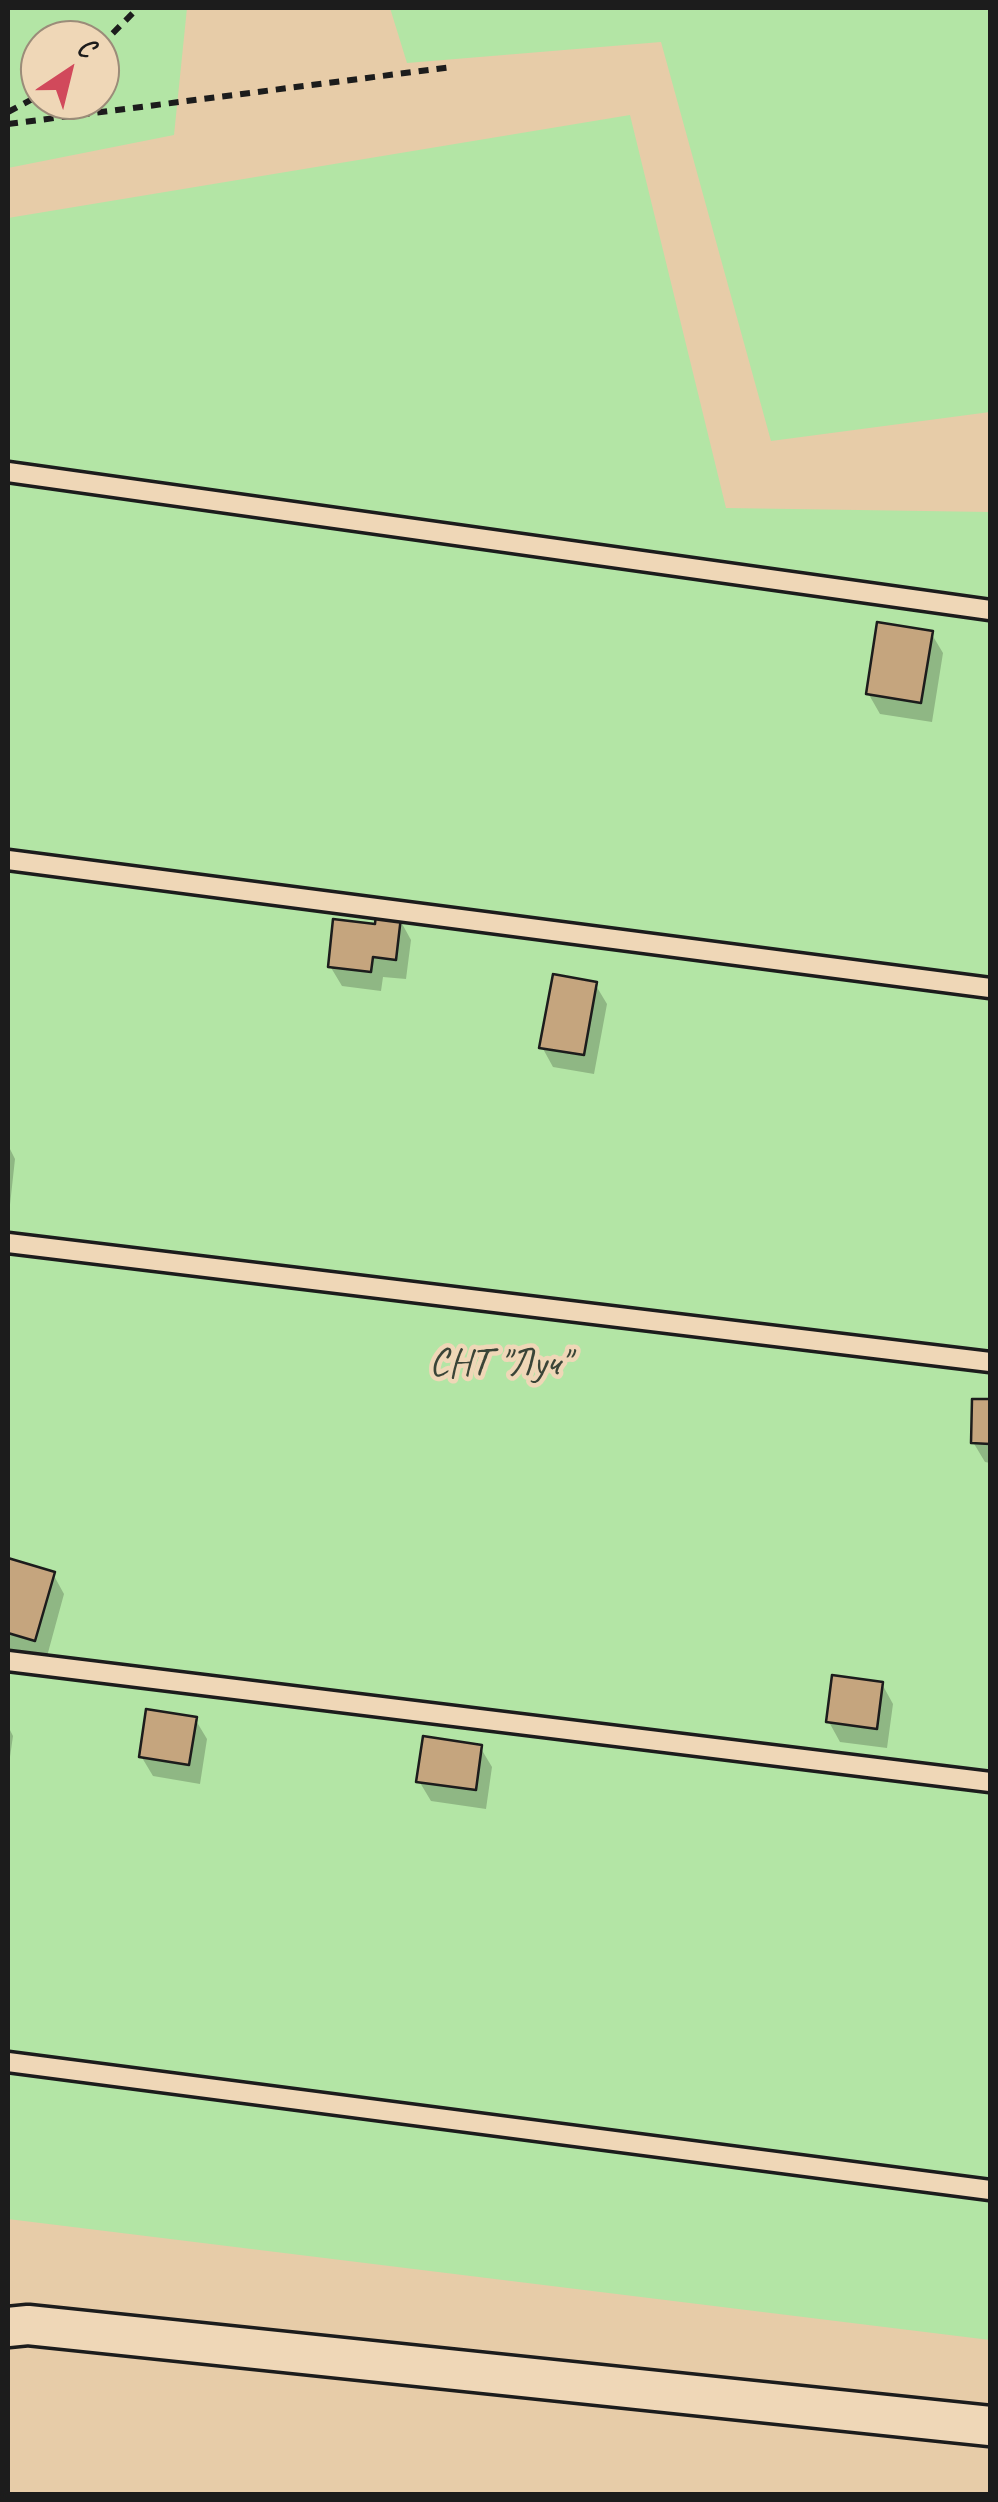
<!DOCTYPE html>
<meta charset="utf-8">
<style>
body{margin:0}
#map{position:relative;width:998px;height:2502px;overflow:hidden;background:#e7cca8;font-family:Caveat,sans-serif}
canvas{display:block}
.frame{position:absolute;inset:0;border:10px solid #1c1c1c;pointer-events:none}
.north{position:absolute;left:20px;top:20px;width:100px;height:100px;box-sizing:border-box;background:#efd7b7;border:2px solid #9b8c79;border-radius:50%;rotate:35deg;font-size:28px;font-weight:700;line-height:40px;text-align:center;color:#1c1c1c}
.north::after{content:'';display:block;margin:auto;width:35px;height:45px;background:#d1495b;clip-path:polygon(50% 0,100% 100%,50% 72%,0 100%)}
</style>
<div id="map">
<canvas width="998" height="2502"></canvas>
<div class="frame"></div>
<div class="north">С</div>
</div>
<script>
const c = document.querySelector('canvas').getContext('2d');
c.lineJoin = 'round';
function fillPath(path, color) { c.fillStyle = color; c.fill(path, 'evenodd'); }
const shape = rows => new Path2D(rows.map(r => 'M' + r).join(''));
function trace(path, color, width, dash) { c.strokeStyle = color; c.lineWidth = width; c.lineCap = dash ? 'butt' : 'round'; c.setLineDash(dash || []); c.stroke(path); }
function drawText(font, color, halo, rows, align = 'center') {
  c.font = font + ' Caveat,sans-serif'; c.lineWidth = 9; c.setLineDash([]); c.textBaseline = 'middle'; c.strokeStyle = halo; c.fillStyle = color; for (const [text, x, y, turn = 0] of rows) {
    c.save(); c.translate(x, y); c.rotate((+turn || 0) * Math.PI / 180); c.textAlign = isNaN(turn) ? turn : align; if (halo) c.strokeText(text, 0, 0); c.fillText(text, 0, 0); c.restore();
  }
}
fillPath(shape([
 [8,8,187,8,174,135,8,168],
 [40,40,100,40,100,100,40,100],
 [390,8,990,8,990,412,771,441,661,42,407,63],
 [630,115,726,508,990,512,990,2340,8,2219,8,218]
]), '#b3e5a5');
fillPath(shape([
 [931,633,943,653,932,722,880,714,868,693],
 [400,920,411,940,406,979,383,977,381,991,342,986,330,966,377,927],
 [595,984,607,1004,594,1074,553,1067,542,1047],
 [8,1145,15,1159,8,1223],
 [974,1401,990,1402,990,1463,985,1462,973,1442],
 [8,1561,53,1574,64,1594,46,1660,8,1649],
 [882,1684,893,1704,887,1748,840,1742,829,1722],
 [195,1719,207,1739,200,1784,153,1776,141,1756],
 [8,1726,13,1736,9,1764,8,1764],
 [480,1747,492,1767,486,1809,431,1801,419,1781]
]), '#0003');
const building = shape([
 [877,622,933,631,921,703,866,694,877,622],
 [376,914,401,917,396,960,373,957,371,972,328,967,333,919,375,924,376,914],
 [553,974,597,982,584,1055,539,1048,553,974],
 [972,1399,990,1399,990,1444,971,1443,972,1399],
 [8,1558,55,1572,35,1641,8,1633,8,1558],
 [832,1675,883,1682,877,1729,826,1722,832,1675],
 [146,1709,197,1717,189,1765,139,1757,146,1709],
 [423,1736,482,1745,476,1790,416,1782,423,1736]
]);
fillPath(building, '#c5a57e');
trace(building, '#1c1c1c', 2.5);
const service = shape([
 [8,472,990,610],
 [8,860,990,988],
 [8,1243,990,1362],
 [8,1661,990,1782],
 [8,2062,990,2190]
]);
const minor = shape([
 [8,2327,28,2325,990,2426]
]);
trace(service, '#1c1c1c', 25);
trace(minor, '#1c1c1c', 45);
trace(shape([
 [100,46,138,8],
 [8,112,40,95],
 [8,124,452,67]
]), '#1c1c1c', 6, [10, 8]);
trace(service, '#efd7b7', 18);
trace(minor, '#efd7b7', 38);
drawText('40px', '#3a4437', '#efd7b7', [
 ["СНТ \"Луч\"",499,1365]
]);
</script>
